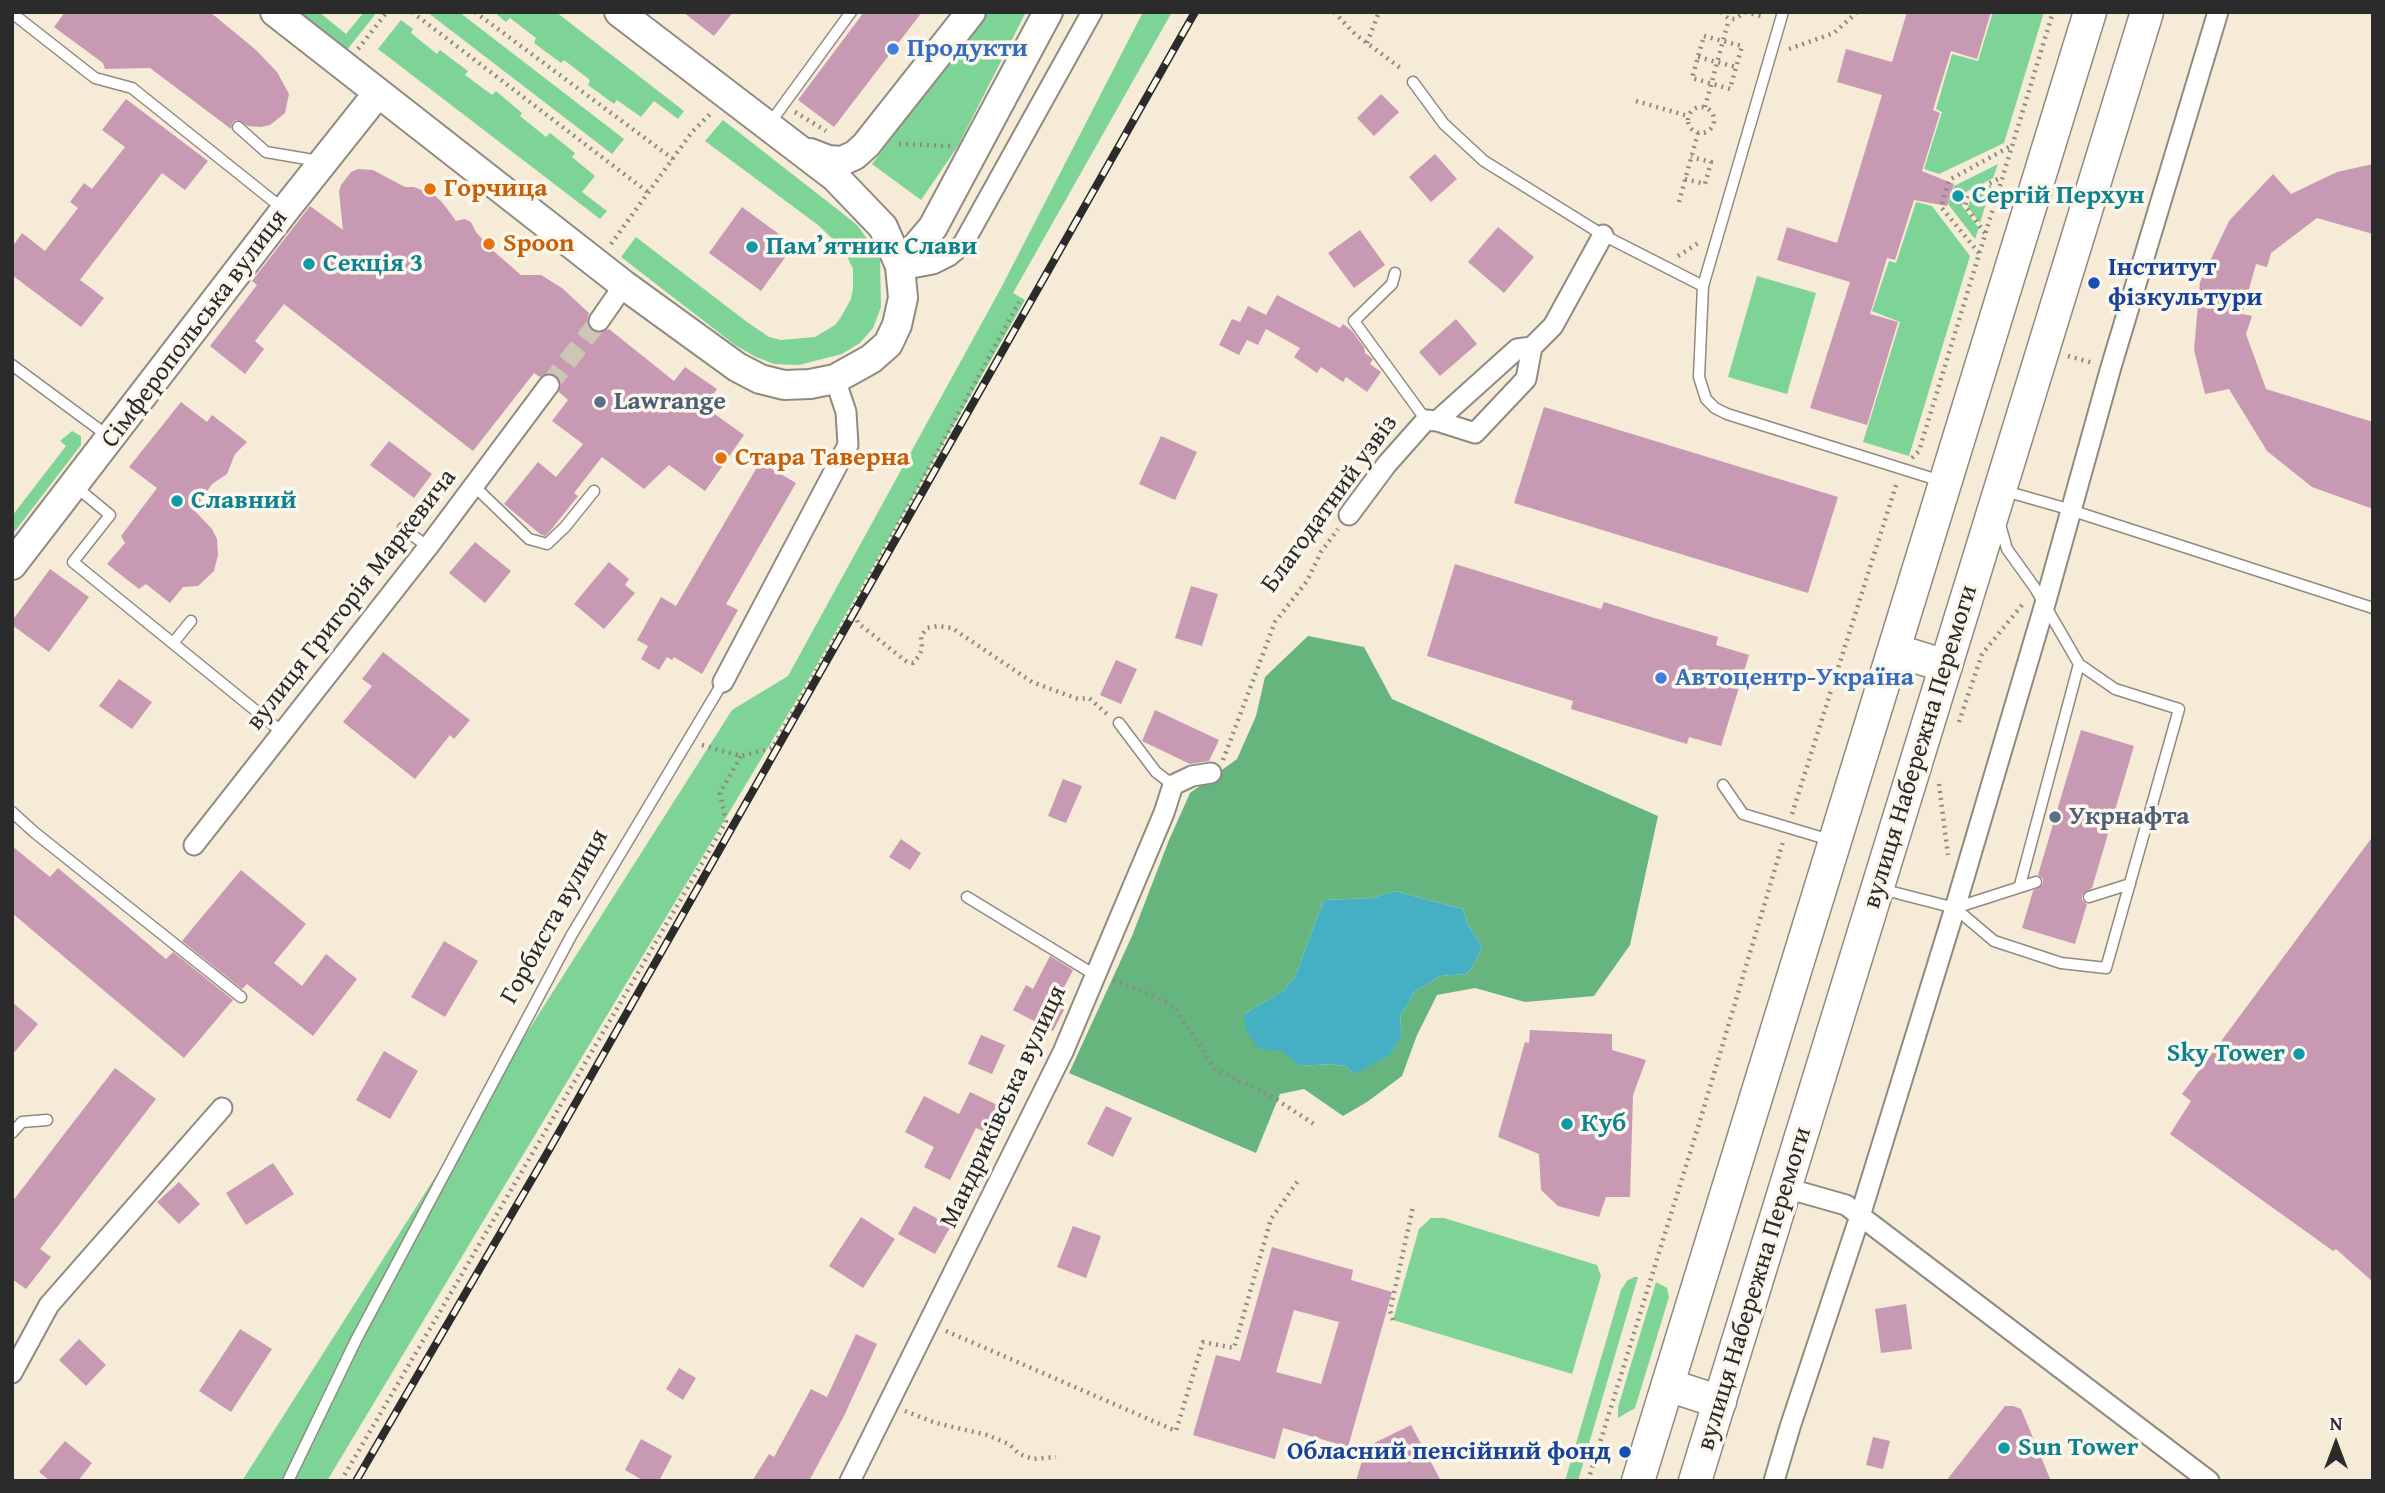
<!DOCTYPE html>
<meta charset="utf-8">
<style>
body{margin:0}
#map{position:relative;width:2385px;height:1493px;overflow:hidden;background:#f6ebd7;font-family:"Gentium Book Plus",serif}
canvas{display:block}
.frame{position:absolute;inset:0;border:14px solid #2b2b2b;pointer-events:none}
.north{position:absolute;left:2301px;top:1409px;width:70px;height:70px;-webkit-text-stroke:5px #fbf7ec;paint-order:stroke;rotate:0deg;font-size:19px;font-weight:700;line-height:28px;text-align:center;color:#2b2b2b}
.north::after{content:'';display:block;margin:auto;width:24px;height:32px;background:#2b2b2b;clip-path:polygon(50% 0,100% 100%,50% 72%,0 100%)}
</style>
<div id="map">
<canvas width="2385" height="1493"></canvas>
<div class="frame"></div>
<div class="north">N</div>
</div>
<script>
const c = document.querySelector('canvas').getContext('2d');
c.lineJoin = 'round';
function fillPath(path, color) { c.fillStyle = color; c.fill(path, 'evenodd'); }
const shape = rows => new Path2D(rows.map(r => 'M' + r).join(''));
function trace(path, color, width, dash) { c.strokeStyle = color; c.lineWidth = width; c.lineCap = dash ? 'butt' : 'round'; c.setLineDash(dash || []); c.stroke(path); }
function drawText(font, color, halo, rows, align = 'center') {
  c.font = font + ' "Gentium Book Plus",serif'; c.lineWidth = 7; c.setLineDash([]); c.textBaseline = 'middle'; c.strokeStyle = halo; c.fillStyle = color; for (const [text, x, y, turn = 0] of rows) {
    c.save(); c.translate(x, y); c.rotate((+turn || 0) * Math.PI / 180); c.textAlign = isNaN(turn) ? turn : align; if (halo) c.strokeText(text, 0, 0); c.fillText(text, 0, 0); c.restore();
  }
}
fillPath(shape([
 [299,12,319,12,346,34,364,12,377,12,347,50],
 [427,12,459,12,624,139,612,154],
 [494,12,556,12,684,111,678,119,654,101,641,117,617,100,614,104,588,85,590,80,564,60,561,63,534,43,536,38,510,18,506,22],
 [986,12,1026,12,958,146,921,200,872,164],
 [1143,12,1172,12,1013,293,1025,300,799,696,327,1481,242,1481,732,710,788,676,1001,288],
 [1993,12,2044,12,2004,143,1939,174,1924,169,1942,112,1936,109,1952,54,1978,61],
 [401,20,413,29,411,33,437,54,440,50,468,71,465,75,492,95,496,91,522,113,520,116,546,137,550,133,575,153,572,157,595,176,582,192,607,211,600,219,378,49],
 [723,120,837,209,857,225,871,244,880,261,881,307,873,328,860,343,842,354,799,365,774,364,754,356,735,345,621,257,636,237,747,322,769,337,781,340,815,337,835,325,841,317,851,299,853,288,853,269,846,254,836,242,818,225,705,141],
 [1998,164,1993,178,1966,192,1962,206,1979,228,1975,239,1948,204,1954,186],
 [1992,184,1980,223,1968,207,1972,194],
 [1916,202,1932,206,1970,256,1909,456,1863,442,1900,322,1872,311,1889,261,1896,263],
 [1757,276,1816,293,1787,394,1728,377],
 [72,431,81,436,81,445,12,535,12,516,66,446,60,441],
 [1431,1218,1444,1218,1597,1265,1601,1276,1572,1374,1393,1320,1419,1229],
 [1634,1277,1638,1277,1578,1481,1565,1481,1621,1290,1627,1281],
 [1656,1282,1667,1288,1669,1297,1635,1408,1618,1418,1618,1407]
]), '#7ed396');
fillPath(shape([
 [1308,636,1364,647,1392,699,1658,816,1630,945,1594,996,1525,1002,1475,988,1437,995,1417,1035,1402,1076,1367,1102,1343,1116,1304,1089,1280,1094,1256,1153,1069,1073,1132,936,1169,840,1190,793,1237,759,1256,716,1265,677],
 [1395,891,1463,909,1468,925,1482,947,1472,968,1466,974,1440,976,1414,992,1400,1017,1402,1035,1355,1074,1345,1066,1330,1064,1300,1066,1244,1014,1283,991,1295,977,1324,900,1372,898]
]), '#66b57f');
fillPath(shape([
 [1395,891,1463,909,1468,925,1482,947,1472,968,1466,974,1440,976,1414,992,1400,1017,1402,1035,1389,1055,1355,1074,1345,1066,1330,1064,1300,1066,1282,1051,1257,1048,1245,1027,1244,1014,1283,991,1295,977,1324,900,1372,898]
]), '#45b0c4');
fillPath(shape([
 [65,12,210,12,256,50,277,72,289,94,285,113,270,125,261,127,248,126,236,120,232,123,231,129,150,68,105,69,103,63,54,27],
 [683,12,733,12,714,36],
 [864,12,922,12,834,127,798,100],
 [1907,12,1991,12,1977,59,1951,51,1933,110,1940,113,1922,171,1954,184,1947,206,1914,200,1895,260,1887,258,1870,314,1898,322,1867,425,1810,408,1850,282,1777,260,1787,227,1837,243,1882,95,1837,82,1846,49,1892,62],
 [1381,94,1399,112,1374,136,1357,118],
 [126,99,208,161,185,190,162,173,80,280,104,298,81,327,12,275,12,247,22,233,45,251,78,208,70,202,84,183,92,189,125,147,102,130],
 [1435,154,1457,179,1431,202,1409,177],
 [2373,164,2373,234,2317,218,2271,253,2267,267,2256,264,2242,314,2252,316,2246,334,2266,389,2373,422,2373,509,2312,487,2267,451,2229,389,2205,394,2194,350,2200,282,2229,221,2273,174,2291,194,2337,172],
 [358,169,373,170,405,187,414,187,434,195,442,202,456,221,464,219,471,222,476,232,490,248,521,275,541,275,562,288,589,313,587,321,593,331,599,333,609,329,674,381,685,367,717,389,706,405,711,407,709,410,744,435,705,491,669,465,644,489,602,457,574,493,578,496,550,531,545,536,540,534,504,504,538,462,556,477,583,444,552,421,568,400,559,392,560,381,556,375,550,373,540,377,534,373,473,451,284,304,255,341,264,349,245,374,210,346,257,285,252,281,310,206,343,230,339,192,341,185,351,172],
 [742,207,794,245,761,291,709,253],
 [1498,227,1534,257,1504,293,1468,262],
 [1360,230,1385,265,1354,288,1328,253],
 [1277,295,1340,328,1343,324,1352,331,1364,347,1365,353,1373,359,1370,364,1381,372,1367,392,1346,377,1343,382,1321,367,1317,373,1294,357,1300,348,1266,329,1258,345,1247,340,1239,355,1219,345,1232,319,1240,322,1248,306,1266,315],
 [1456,319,1477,344,1440,376,1419,352],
 [181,402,207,422,212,415,247,442,235,454,227,474,212,484,194,510,212,529,217,539,218,555,214,571,198,586,183,587,170,603,146,584,139,589,107,564,125,543,121,536,157,488,129,467],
 [1544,407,1838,497,1808,593,1514,503],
 [1161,436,1197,452,1175,500,1139,484],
 [389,441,432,474,414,498,370,465],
 [760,462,796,483,726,604,738,610,702,674,674,657,672,660,667,657,659,670,641,659,648,646,637,640,661,597,676,606],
 [475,542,511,571,485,603,449,573],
 [609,562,629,579,625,585,635,593,604,629,574,604],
 [1455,564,1601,609,1604,602,1651,617,1718,637,1716,645,1749,655,1721,746,1689,737,1687,744,1571,709,1573,701,1427,656],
 [50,569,89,597,49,652,12,625,12,621],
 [1191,586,1218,594,1202,646,1175,638],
 [383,652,470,720,454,739,450,735,415,779,343,722,372,686,362,679],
 [1116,660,1137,669,1121,704,1100,695],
 [119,679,152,702,132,729,99,706],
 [1155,710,1219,740,1209,761,1190,764,1142,741],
 [2081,730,2134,746,2092,888,2082,895,2082,900,2087,904,2075,944,2022,928,2033,891,2043,884,2043,879,2038,875],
 [1063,779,1082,786,1066,823,1048,816],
 [2373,836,2373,1282,2336,1249,2333,1251,2170,1134,2191,1101,2182,1094],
 [901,839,921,853,910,870,889,857],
 [12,846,50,877,58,868,166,959,173,952,233,1000,184,1058,12,913],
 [241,870,306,924,274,963,302,986,326,954,357,979,313,1036,247,984,242,989,182,941],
 [444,941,478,961,445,1017,411,997],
 [1050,956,1073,970,1057,1001,1066,1006,1053,1031,1013,1010,1026,985,1033,989],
 [12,1002,38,1024,12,1055],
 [1530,1030,1612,1034,1612,1050,1646,1060,1633,1095,1630,1197,1606,1197,1599,1217,1558,1206,1541,1190,1539,1154,1498,1137,1525,1042,1529,1043],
 [981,1035,1005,1045,992,1074,968,1064],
 [384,1051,418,1071,390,1119,356,1100],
 [115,1068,156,1099,40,1249,51,1257,26,1289,12,1279,12,1202],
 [970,1092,1006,1109,994,1136,976,1128,950,1180,924,1167,934,1147,905,1132,924,1096,959,1114],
 [1106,1106,1132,1118,1113,1157,1087,1144],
 [273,1163,294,1194,246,1225,226,1193],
 [179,1182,200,1204,179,1224,157,1202],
 [914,1206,951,1226,935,1254,898,1234],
 [861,1217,895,1239,863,1288,829,1266],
 [1073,1226,1101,1236,1086,1278,1057,1267],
 [1272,1247,1353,1270,1351,1280,1392,1292,1348,1447,1283,1428,1275,1459,1193,1435,1216,1355,1240,1361],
 [1294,1310,1339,1322,1321,1384,1276,1372],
 [1906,1304,1912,1349,1881,1353,1875,1309],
 [240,1329,272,1349,231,1412,199,1391],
 [856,1334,877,1344,844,1416,809,1481,752,1481,769,1454,774,1457,811,1389,827,1397],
 [79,1339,106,1365,86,1386,59,1360],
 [679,1368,696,1378,683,1400,666,1389],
 [2005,1406,2013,1406,2021,1409,2051,1481,1946,1481],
 [1411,1425,1441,1481,1356,1481,1366,1447],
 [1873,1437,1890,1441,1883,1469,1866,1465],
 [641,1439,672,1456,659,1481,644,1481,625,1470],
 [65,1441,92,1463,78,1481,50,1481,39,1472]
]), '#c899b3');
trace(shape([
 [549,385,599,321]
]), '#cdc5b5', 19, [19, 10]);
const lane = shape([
 [12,13,95,78,132,88,282,208],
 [1413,82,1444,124,1484,161,1603,235,1703,286,1699,377,1706,399,1715,408,1727,414,1941,481],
 [770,123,851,12],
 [238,127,266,152,319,161],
 [1395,273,1392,284,1354,321,1426,420],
 [1703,286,1783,12],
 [12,365,108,436],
 [75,486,110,515,73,562,282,732],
 [474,486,529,539,547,544,565,527,594,491],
 [2005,491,2061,507,2373,608],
 [403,528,428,547],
 [173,643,191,621],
 [1119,723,1156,772,1173,785],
 [1723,785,1743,814,1830,840],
 [12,812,34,832,241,997],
 [2020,885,2079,664],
 [1881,889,1955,908,1994,941,2061,963,2106,968,2179,709,2115,689,2079,664,2035,588,2007,549,1999,521],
 [967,897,1095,975],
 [2089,897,2130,884],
 [1955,908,2036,882],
 [12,1133,22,1122,47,1120],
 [288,1481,356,1340,571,936,723,682]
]);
const street = shape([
 [901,270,933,264,949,256,963,244,1092,12],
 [599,321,624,285],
 [1437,421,1517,349,1532,347],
 [1349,515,1387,464,1426,420,1437,421,1475,433,1526,379,1532,347,1553,326,1603,235],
 [723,682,848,445,846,412,835,379],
 [194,845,428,547,549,385],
 [1786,1188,1846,1205,2209,1481],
 [12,1373,49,1305,222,1108],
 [850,1481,1063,1052,1164,813,1173,785,1192,776,1211,773],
 [1774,1481,1790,1427,1860,1216,1955,908,2045,604,2111,367,2218,12]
]);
const secondary = shape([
 [275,12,624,285,737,367,760,379,784,385,810,384,835,379,871,359,888,344,897,325,903,298,900,266,883,227,835,177,619,12],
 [810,153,828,160,842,161,855,155,866,145,971,12],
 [900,266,933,227,1048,12],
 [12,565,285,210,378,93]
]);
const primary = shape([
 [1894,650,1946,666],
 [1668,1385,1720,1402],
 [1638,1481,2090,12],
 [1695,1481,2147,12]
]);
trace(lane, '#908b81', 13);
trace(street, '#908b81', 23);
trace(secondary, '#908b81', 32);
trace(primary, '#908b81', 35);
trace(shape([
 [412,12,649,193],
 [475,12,673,159],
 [1334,12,1355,34,1403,70],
 [1721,12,1729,19,1735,19,1745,12],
 [1745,12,1765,17],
 [1704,36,1742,46,1730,89,1692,78,1704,36],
 [1367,43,1379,12],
 [358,49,387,12],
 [1789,49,1834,33,1857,12],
 [1698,57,1736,67],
 [1636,101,1688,116],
 '1688 120a13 13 0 1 1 26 0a13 13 0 1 1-26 0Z',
 [1705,107,1729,19],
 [795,112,826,131],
 [899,144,950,146],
 [1685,179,1705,184,1711,162,1691,157],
 [1679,202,1698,133],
 [1985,233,1965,206,1969,193,2002,177],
 [611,244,692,132,712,112],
 [1979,253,1941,207,1949,180,2011,146],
 [1678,256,1700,242],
 [2068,356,2093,363],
 [1912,458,1919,451,2053,12],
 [853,607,858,623,907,662,913,663,919,656,922,649,921,636,927,628,938,626,952,628,1032,682,1078,699,1089,698,1107,714],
 [1959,722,1982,654,2022,605],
 [702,745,741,756,772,748,853,607,1019,302],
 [1223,760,1275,622,1307,581,1321,552,1338,529],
 [1939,784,1948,855],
 [1792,814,1897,482],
 [1113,981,1141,990,1174,1006,1215,1069,1271,1096,1317,1126],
 [1393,1320,1390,1311,1413,1207],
 [946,1331,1176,1431,1203,1342,1234,1348,1271,1219,1300,1178],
 [905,1411,936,1423,987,1435,1009,1444,1019,1454,1033,1459,1056,1457],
 [341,1481,726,822,720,793,741,756],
 [1588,1481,1699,1124,1783,842]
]), '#908b81', 4.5, [2, 5]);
trace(lane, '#fff', 10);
trace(street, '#fff', 19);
trace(secondary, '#fff', 28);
trace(primary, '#fff', 32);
const rail = shape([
 [356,1481,549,1150,1195,12]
]);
trace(rail, '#2b2b2b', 8);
trace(rail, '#fbf7ec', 5, [16]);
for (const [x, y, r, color] of [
 [893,49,7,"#3f7fe0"],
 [430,189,7,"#e8710a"],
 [1958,196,7,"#0f9aa8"],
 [489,244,7,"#e8710a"],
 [752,247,7,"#0f9aa8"],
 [309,264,7,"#0f9aa8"],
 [2094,283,7,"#1a4fb4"],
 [600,402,7,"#5c6f8a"],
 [721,458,7,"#e8710a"],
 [177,501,7,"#0f9aa8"],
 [1661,678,7,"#3f7fe0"],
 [2055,817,7,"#5c6f8a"],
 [2299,1054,7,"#0f9aa8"],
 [1567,1124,7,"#0f9aa8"],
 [2004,1448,7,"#0f9aa8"],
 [1625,1452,7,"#1a4fb4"]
]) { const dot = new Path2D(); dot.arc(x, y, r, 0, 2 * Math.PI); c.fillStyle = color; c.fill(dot); trace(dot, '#fbf7ec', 2.5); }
drawText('bold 26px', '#366cbe', '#fbf7ec', [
 ["Продукти",907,49],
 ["Автоцентр-Україна",1675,678]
], 'left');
drawText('bold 26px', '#c56008', '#fbf7ec', [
 ["Горчица",444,189],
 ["Spoon",503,244],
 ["Стара Таверна",735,458]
], 'left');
drawText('bold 26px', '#0d838f', '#fbf7ec', [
 ["Сергій Перхун",1972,196],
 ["Пам’ятник Слави",766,247],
 ["Секція 3",323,264],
 ["Славний",191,501],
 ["Sky Tower",2285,1054,"right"],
 ["Куб",1581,1124],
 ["Sun Tower",2018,1448]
], 'left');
drawText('bold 26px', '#164399', '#fbf7ec', [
 ["Інститут",2108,268],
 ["фізкультури",2108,298],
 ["Обласний пенсійний фонд",1611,1452,"right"]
], 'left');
drawText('26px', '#2b2b2b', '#fbf7ec', [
 ["Сімферопольська вулиця",195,329,-53],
 ["Благодатний узвіз",1330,504,-54],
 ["вулиця Григорія Маркевича",352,600,-52],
 ["вулиця Набережна Перемоги",1921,747,-73],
 ["Горбиста вулиця",555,917,-61],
 ["Мандриківська вулиця",1004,1107,-65],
 ["вулиця Набережна Перемоги",1755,1289,-73]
]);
drawText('bold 26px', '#4e5e75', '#fbf7ec', [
 ["Lawrange",614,402],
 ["Укрнафта",2069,817]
], 'left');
</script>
